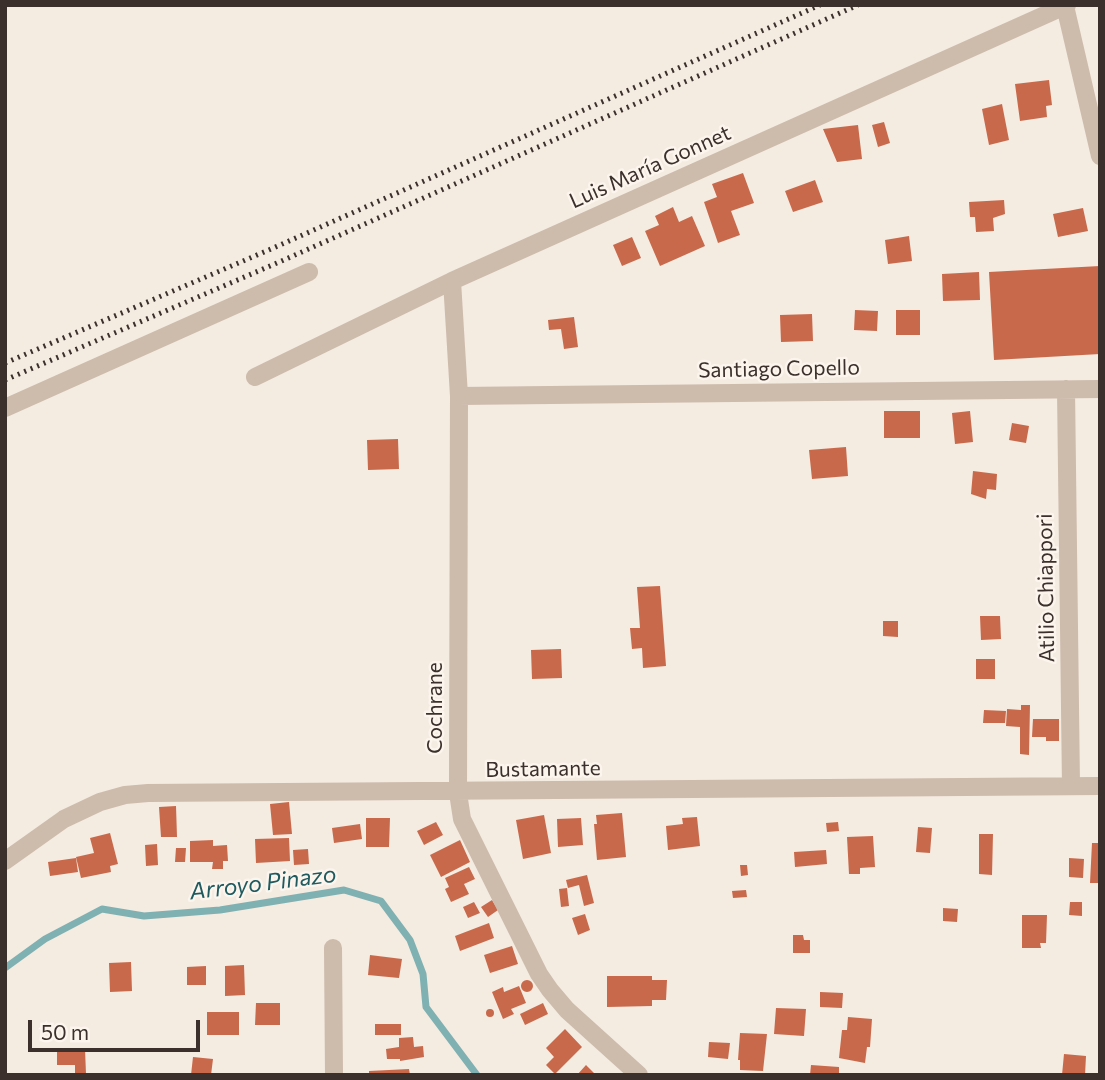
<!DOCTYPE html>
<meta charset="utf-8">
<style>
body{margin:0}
#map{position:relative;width:1105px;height:1080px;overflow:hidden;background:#f4ebe1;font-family:Commissioner,sans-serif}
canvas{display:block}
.frame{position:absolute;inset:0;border:7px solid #3b302b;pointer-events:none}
.scale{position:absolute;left:28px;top:1020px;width:172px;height:32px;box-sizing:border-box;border:4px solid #3b302b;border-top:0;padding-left:9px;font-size:21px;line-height:24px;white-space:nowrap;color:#3b302b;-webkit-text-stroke:5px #fbf5ee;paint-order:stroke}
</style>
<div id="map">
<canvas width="1105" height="1080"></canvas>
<div class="frame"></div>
<div class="scale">50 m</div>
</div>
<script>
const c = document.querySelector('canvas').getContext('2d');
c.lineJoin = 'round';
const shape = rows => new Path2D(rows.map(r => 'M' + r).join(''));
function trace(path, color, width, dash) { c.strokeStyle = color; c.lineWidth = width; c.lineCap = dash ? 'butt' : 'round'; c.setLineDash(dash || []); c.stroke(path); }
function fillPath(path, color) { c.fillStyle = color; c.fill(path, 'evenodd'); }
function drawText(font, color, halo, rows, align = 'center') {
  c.font = font + ' Commissioner,sans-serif'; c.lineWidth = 5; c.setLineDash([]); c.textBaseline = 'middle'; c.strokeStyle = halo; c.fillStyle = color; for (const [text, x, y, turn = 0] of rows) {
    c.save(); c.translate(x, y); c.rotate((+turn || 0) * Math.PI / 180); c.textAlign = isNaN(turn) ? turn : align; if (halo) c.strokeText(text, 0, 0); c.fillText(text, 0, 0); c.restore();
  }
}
trace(shape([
 [5,968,45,939,102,909,144,916,220,910,344,890,381,901,410,940,423,974,426,1007,477,1075]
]), '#7fb0b2', 7);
fillPath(shape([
 [1049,80,1052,105,1046,106,1047,117,1020,121,1015,84],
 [1002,104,1009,140,989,145,982,109],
 [884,122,890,143,878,147,872,125],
 [858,125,862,159,837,162,823,129],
 [743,173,754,203,731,211,740,235,718,243,704,202,717,197,712,184],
 [815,180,823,202,793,212,785,191],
 [1004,200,1005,214,993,218,994,231,976,232,975,217,970,217,969,202],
 [673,207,679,222,692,216,705,246,660,266,645,231,659,225,655,216],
 [1083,208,1088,231,1058,237,1053,214],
 [909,236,912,261,888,264,885,240],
 [632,237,641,258,622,266,613,245],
 [1100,266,1100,354,994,360,989,272],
 [979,272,980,300,943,301,942,274],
 [855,310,878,311,877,331,854,330],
 [896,310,920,310,920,335,896,335],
 [812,314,813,341,781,342,780,315],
 [574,317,578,347,564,349,561,329,549,330,548,320],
 [884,411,920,411,920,438,884,438],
 [970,411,973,442,955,444,952,413],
 [1012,423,1029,426,1026,443,1009,440],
 [398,439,399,469,368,470,367,440],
 [846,447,848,476,812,479,809,450],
 [973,471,997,474,996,490,987,489,986,499,971,494],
 [660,586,666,666,643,668,642,648,632,649,630,628,640,628,637,587],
 [980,616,1000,616,1001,639,981,640],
 [883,621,898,621,898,637,883,636],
 [561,649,562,678,532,679,531,650],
 [976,659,995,659,995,679,976,679],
 [1021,705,1030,705,1029,755,1020,754,1020,727,1006,726,1007,709,1021,710],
 [984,710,1006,711,1005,723,983,723],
 [1033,719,1059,719,1059,741,1046,741,1046,737,1032,737],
 [289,802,292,834,273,835,270,804],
 [176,806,177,837,161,837,159,807],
 [622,813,626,857,597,860,594,824,597,824,596,815],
 [544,815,551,853,523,859,516,820],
 [697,817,700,846,668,850,666,826,683,824,682,818],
 [366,818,390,818,389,847,366,847],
 [581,818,583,845,558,847,557,819],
 [436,822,443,835,424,845,417,831],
 [838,822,839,831,827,832,826,823],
 [360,824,362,839,334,843,332,828],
 [918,827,932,828,930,853,916,852],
 [110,833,118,864,110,866,111,872,81,878,76,857,94,853,90,838],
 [979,834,993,834,992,875,979,874],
 [873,836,875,867,860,868,860,874,849,874,847,837],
 [289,838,290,861,256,863,255,839],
 [213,840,213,846,227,845,228,861,223,861,223,869,212,869,213,862,190,862,190,841],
 [460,840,470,862,441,877,430,855],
 [1092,843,1100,843,1100,883,1090,883],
 [157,844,158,865,146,866,145,845],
 [176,848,186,848,185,862,175,862],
 [308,849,309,864,294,865,293,850],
 [826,850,827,864,795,867,794,852],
 [76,858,78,872,50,876,48,862],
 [1069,858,1084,859,1083,878,1069,877],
 [740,865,747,865,748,875,741,876],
 [469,867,475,879,464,884,469,894,451,902,445,889,449,887,445,878],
 [587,875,594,903,584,906,579,885,568,888,566,880],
 [567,888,569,906,561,907,559,889],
 [746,890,747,897,733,898,732,891],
 [492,900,498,910,488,917,481,907],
 [474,902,480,913,468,918,463,907],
 [1070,902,1082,902,1082,916,1069,915],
 [943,908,958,909,957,922,943,921],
 [585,914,590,930,578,935,572,918],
 [1022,915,1047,915,1046,943,1040,943,1041,948,1022,948],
 [489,923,494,938,460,951,455,936],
 [793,935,803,935,804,940,810,940,810,953,793,953],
 [512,946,518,964,490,973,484,955],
 [370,955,402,959,399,978,368,975],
 [131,962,132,991,110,992,109,963],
 [244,965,245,995,225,996,225,966],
 [206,966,206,985,187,985,187,967],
 [607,976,652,976,652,980,667,980,666,1000,652,1000,652,1006,607,1007],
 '521 986a6 6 0 1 1 12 0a6 6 0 1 1-12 0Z',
 [519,986,526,1003,511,1009,514,1014,503,1019,492,992,503,987,504,992],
 [820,992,843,993,842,1008,820,1007],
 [256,1003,280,1003,280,1025,255,1025],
 [543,1003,548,1014,525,1025,520,1014],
 [776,1008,806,1009,804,1036,774,1034],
 '486 1013a4 4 0 1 1 8 0a4 4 0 1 1-8 0Z',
 [207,1012,239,1012,239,1035,207,1035],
 [848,1017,872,1019,870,1047,867,1047,865,1063,839,1058,842,1030,847,1030],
 [375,1024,401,1024,401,1035,375,1035],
 [565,1029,582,1047,555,1074,546,1065,554,1057,546,1048],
 [740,1033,767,1034,763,1071,740,1070,740,1060,738,1060],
 [413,1037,414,1047,423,1046,424,1057,400,1061,400,1059,387,1059,386,1049,399,1047,399,1038],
 [709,1042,730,1043,728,1059,708,1057],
 [85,1049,86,1074,75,1075,75,1065,57,1065,57,1050],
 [1064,1054,1086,1056,1085,1075,1062,1075],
 [193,1057,213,1059,211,1075,191,1075],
 [586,1065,596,1075,577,1075],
 [811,1065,839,1067,839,1075,810,1075],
 [409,1069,410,1075,369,1075,369,1071]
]), '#c8694b');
trace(shape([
 [1065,6,1100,156],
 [452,281,459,396,458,793,462,819,539,974,550,990,567,1010,639,1075],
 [255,377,452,281,1067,5],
 [1066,389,1071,786],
 [459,396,1100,389],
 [5,408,309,272],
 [5,861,64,819,100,802,125,795,148,793,1100,786],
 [333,948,334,1075]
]), '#cdbbac', 18);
trace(shape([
 [5,363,271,249,820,5],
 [5,380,277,263,858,5]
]), '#3b302b', 5, [2, 5]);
drawText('21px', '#3b302b', '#fbf5ee', [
 ["Luis María Gonnet",650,167,-24],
 ["Santiago Copello",779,369,-1],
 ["Atilio Chiappori",1046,588,-91],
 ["Cochrane",435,708,-90],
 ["Bustamante",543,769,-1]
]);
drawText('italic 23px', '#1f5a5e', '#fbf5ee', [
 ["Arroyo Pinazo",263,883,-7]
]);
</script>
